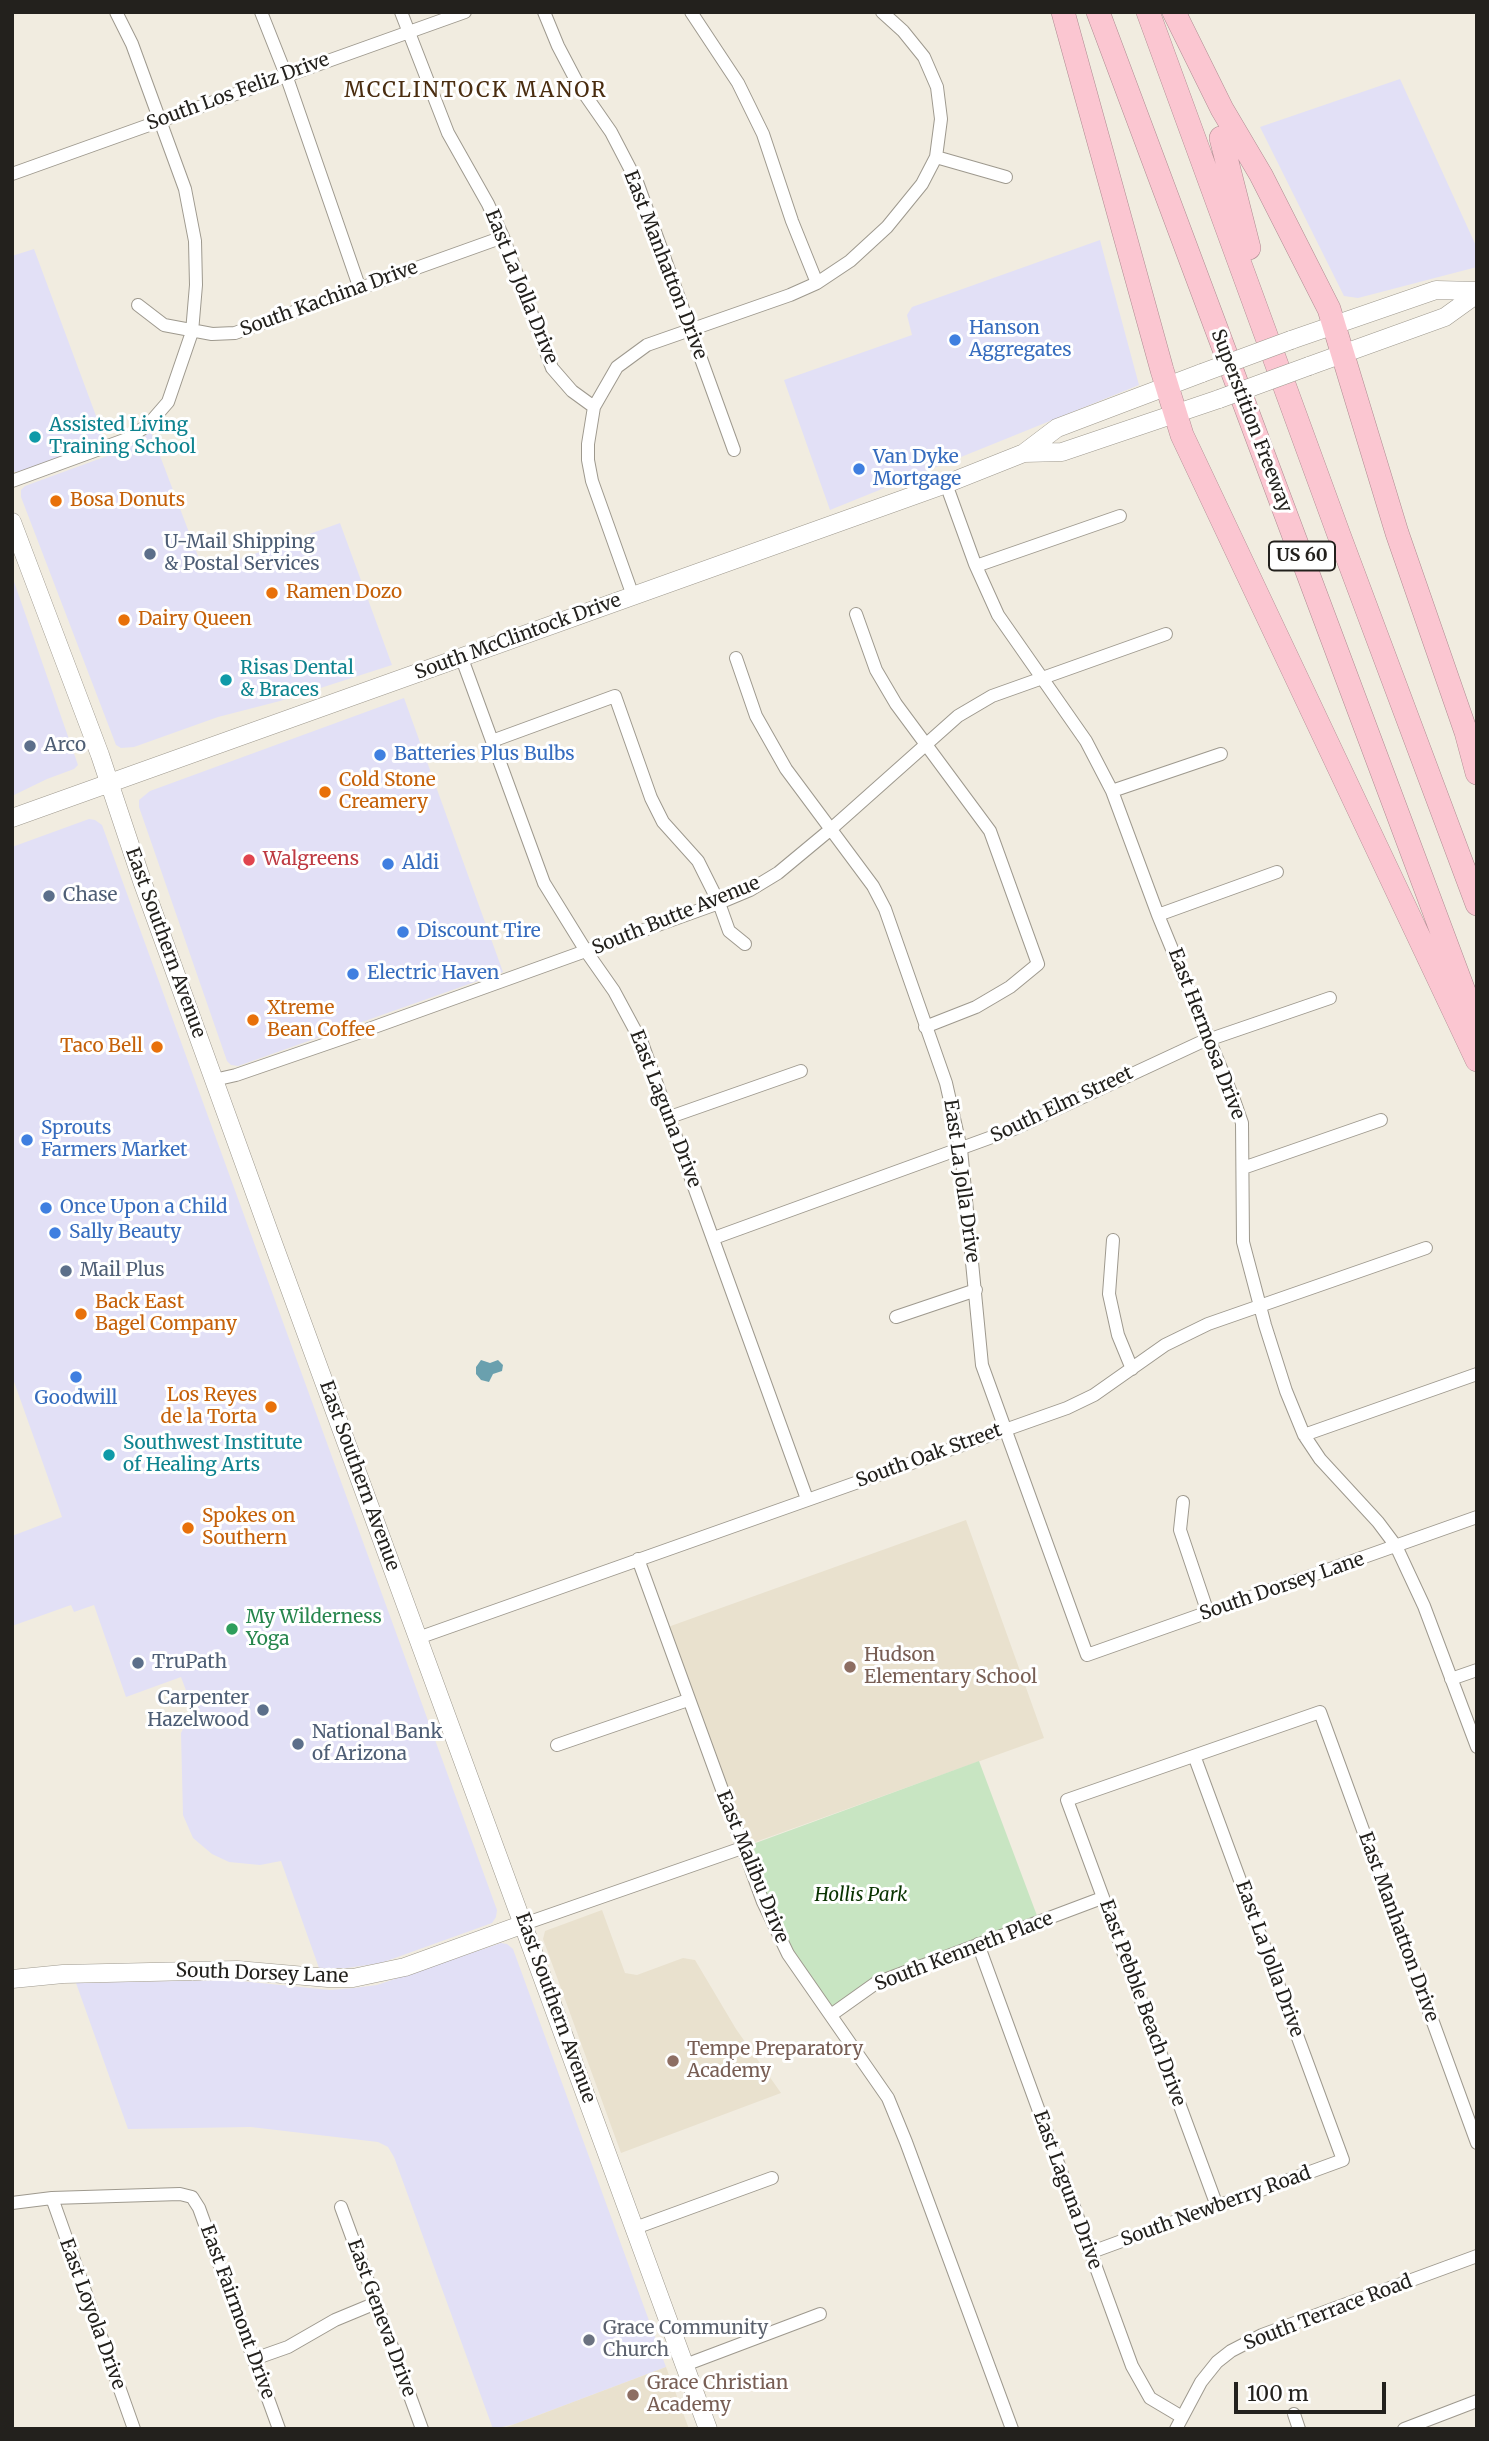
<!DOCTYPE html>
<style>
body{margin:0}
#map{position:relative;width:1489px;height:2441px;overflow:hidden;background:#f1ece0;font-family:Merriweather,serif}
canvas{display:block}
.frame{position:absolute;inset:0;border:14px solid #23211d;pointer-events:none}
.scale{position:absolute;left:1234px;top:2382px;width:152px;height:32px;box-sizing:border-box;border:4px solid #23211d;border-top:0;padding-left:9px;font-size:21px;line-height:24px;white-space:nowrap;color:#23211d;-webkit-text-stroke:5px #fff;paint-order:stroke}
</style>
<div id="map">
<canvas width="1489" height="2441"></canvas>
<div class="frame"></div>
<div class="scale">100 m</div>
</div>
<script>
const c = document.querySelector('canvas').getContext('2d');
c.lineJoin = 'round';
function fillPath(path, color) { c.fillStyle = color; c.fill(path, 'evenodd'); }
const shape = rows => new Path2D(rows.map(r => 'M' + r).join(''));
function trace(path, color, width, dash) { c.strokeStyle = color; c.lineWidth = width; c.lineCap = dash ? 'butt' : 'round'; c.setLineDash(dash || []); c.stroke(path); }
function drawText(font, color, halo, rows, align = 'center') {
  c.font = font + ' Merriweather,serif'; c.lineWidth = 6; c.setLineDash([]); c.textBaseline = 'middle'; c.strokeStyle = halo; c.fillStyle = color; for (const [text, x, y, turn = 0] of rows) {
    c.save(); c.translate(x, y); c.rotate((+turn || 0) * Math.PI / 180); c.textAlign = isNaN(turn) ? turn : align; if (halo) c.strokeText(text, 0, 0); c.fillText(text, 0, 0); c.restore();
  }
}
fillPath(shape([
 [1400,79,1477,248,1477,267,1358,298,1344,296,1260,127],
 [1100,240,1139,385,830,510,784,380,912,335,907,315,912,307],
 [34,249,105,440,20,472,15,472,12,470,12,256],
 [151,432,204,572,340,523,392,665,280,701,218,717,134,747,121,748,116,745,21,497,21,490,25,486,118,452],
 [12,576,78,765,74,769,47,779,12,796],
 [404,698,503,972,238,1066,231,1065,227,1061,139,807,139,800,150,791],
 [89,819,95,820,102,825,497,1910,496,1917,492,1923,381,1963,347,1968,319,1968,281,1861,260,1865,229,1862,212,1854,193,1838,183,1815,181,1733,193,1709,181,1677,126,1697,94,1605,74,1612,71,1605,12,1626,12,1536,62,1517,12,1376,12,847],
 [501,1943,507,1944,513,1949,666,2367,515,2424,493,2429,394,2157,388,2147,378,2142,251,2127,128,2129,76,1983,231,1980,330,1990,354,1988,377,1985]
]), '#e2e0f6');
fillPath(shape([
 [966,1520,1044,1738,747,1845,668,1627],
 [602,1910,625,1973,637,1975,683,1958,695,1960,736,2029,781,2093,621,2153,543,1939,545,1931],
 [666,2367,689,2429,501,2429,515,2424]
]), '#e9e1ce');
fillPath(shape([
 [979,1761,1039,1921,876,1983,831,2015,788,1954,742,1848]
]), '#c8e5c2');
fillPath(shape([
 [481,1360,490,1363,498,1360,503,1365,502,1371,493,1374,489,1382,481,1380,476,1374,476,1367]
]), '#6aa0ae');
const street = shape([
 [261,12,286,75,360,289],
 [401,12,448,133,488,204,503,237,552,368,572,391,594,407,588,444,588,460,592,481,633,596],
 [544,12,558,46,579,86,611,132,637,182,734,450],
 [691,12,738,83,763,134,792,221,817,283],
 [936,157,1006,177],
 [12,174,465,12],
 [138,305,164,325,212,334,235,333,503,237],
 [594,407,617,367,647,345,790,295,817,283,850,261,887,227,922,184,936,157,941,119,937,87,924,57,903,31,882,12],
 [12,481,127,439,148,425,168,402,192,332,196,285,195,241,185,189,132,44,116,12],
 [946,484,975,564,998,615,1086,741,1112,791,1158,915,1234,1100,1242,1123,1243,1242,1265,1325,1286,1391,1304,1435,1320,1459,1378,1522,1396,1546,1424,1606,1477,1747],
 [976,566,1120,516],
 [856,614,876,670,896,704,990,831,1038,964,1010,987,976,1007,925,1027],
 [461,656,544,883,586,951,614,991,642,1043,807,1499],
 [736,658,756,716,786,769,873,886,885,909,946,1083,961,1149,982,1365,1087,1655,1477,1517],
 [492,741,615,696,651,798,663,822,698,861,719,903,729,931,745,944],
 [1112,791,1221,754],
 [1158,915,1277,872],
 [214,1080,236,1075,355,1034,719,903,750,890,778,873,831,829,958,716,992,696,1166,634],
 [670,1117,801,1071],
 [1243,1168,1381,1120],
 [714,1238,1014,1129,1199,1043,1330,998],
 [1113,1240,1109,1294,1118,1335,1132,1369],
 [896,1317,976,1290],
 [1304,1435,1477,1374],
 [1183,1502,1180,1530,1208,1613],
 [638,1559,763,1902,788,1954,888,2098,906,2142,1012,2429],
 [418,1638,1067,1408,1094,1395,1165,1345,1208,1324,1426,1248],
 [1451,1679,1477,1670],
 [557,1745,688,1700],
 [524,1924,742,1848],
 [978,1944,1132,2366,1150,2398,1182,2417],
 [831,2015,876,1983,1102,1898],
 [52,2198,134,2429],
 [12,2203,52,2198,180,2194,192,2197,199,2208,279,2429],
 [1217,2206,1067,1800,1320,1712,1477,2143],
 [341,2207,422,2429],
 [635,2228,772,2178],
 [1089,2253,1343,2160,1195,1758],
 [254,2359,288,2347,335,2320,376,2303],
 [685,2365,820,2314],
 [1294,2414,1299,2429],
 [1176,2429,1201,2382,1217,2362,1231,2351,1262,2335,1477,2256],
 [1404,2429,1477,2401]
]);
const secondary = shape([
 [1291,340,1436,290,1477,291],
 [1309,366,1445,317,1477,294],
 [1024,453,1062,452,1219,399],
 [12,522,100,755,142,881,269,1232,708,2429],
 [12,818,946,484,1024,453,1057,428,1202,373],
 [12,1979,63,1974,237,1970,328,1978,353,1978,405,1967,524,1924]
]);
const highway = shape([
 [1063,12,1162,370,1182,435,1477,1060],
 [1098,12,1477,1026],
 [1148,12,1339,535,1477,904],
 [1174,12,1222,109,1261,175,1329,309,1397,533,1466,732,1477,773],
 [1221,138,1249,248]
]);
trace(street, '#9e998e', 14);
trace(secondary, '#9e998e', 19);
trace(highway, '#af8c92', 24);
trace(street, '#fff', 12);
trace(secondary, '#fff', 18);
trace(highway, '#fbc6d1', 23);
const secondaryBridge = shape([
 [1202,373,1291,340],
 [1219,399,1309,366]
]);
trace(secondaryBridge, '#9e998e', 19, []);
trace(secondaryBridge, '#fff', 18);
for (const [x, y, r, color] of [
 [955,340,7,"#3f7fe0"],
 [35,437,7,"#0f9aa8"],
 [859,469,7,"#3f7fe0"],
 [56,501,7,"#e8710a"],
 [150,554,7,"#5c6f8a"],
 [272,593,7,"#e8710a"],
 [124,620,7,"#e8710a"],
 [226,680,7,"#0f9aa8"],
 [30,746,7,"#5c6f8a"],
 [380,755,7,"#3f7fe0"],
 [325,792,7,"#e8710a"],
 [249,860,7,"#e0444e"],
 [388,864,7,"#3f7fe0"],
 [49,896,7,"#5c6f8a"],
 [403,932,7,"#3f7fe0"],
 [353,974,7,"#3f7fe0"],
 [253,1020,7,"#e8710a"],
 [157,1047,7,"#e8710a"],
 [27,1140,7,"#3f7fe0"],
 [46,1208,7,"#3f7fe0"],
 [55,1233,7,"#3f7fe0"],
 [66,1271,7,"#5c6f8a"],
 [81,1314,7,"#e8710a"],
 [76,1377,7,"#3f7fe0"],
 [271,1407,7,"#e8710a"],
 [109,1455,7,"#0f9aa8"],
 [188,1528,7,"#e8710a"],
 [232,1629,7,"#2e9e5b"],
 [138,1663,7,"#5c6f8a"],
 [850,1667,7,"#8d6e63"],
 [263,1710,7,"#5c6f8a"],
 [298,1744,7,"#5c6f8a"],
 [673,2061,7,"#8d6e63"],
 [589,2340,7,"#6b7280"],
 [633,2395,7,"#8d6e63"]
]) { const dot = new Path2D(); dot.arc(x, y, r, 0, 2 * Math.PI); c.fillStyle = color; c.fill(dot); trace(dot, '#fff', 2.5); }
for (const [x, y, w] of [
 [1302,556,66]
]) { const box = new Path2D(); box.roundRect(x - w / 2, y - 14.5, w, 29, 5); c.fillStyle = '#fff'; c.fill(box); trace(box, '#23211d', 2); }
drawText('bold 18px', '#23211d', null, [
 ["US 60",1302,556]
]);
drawText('19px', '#23211d', '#fff', [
 ["South Los Feliz Drive",238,92,-20],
 ["East Manhatton Drive",665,265,69],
 ["East La Jolla Drive",521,287,68],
 ["South Kachina Drive",329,299,-20],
 ["Superstition Freeway",1251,421,69],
 ["South McClintock Drive",518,637,-20],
 ["South Butte Avenue",676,916,-22],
 ["East Southern Avenue",165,943,70],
 ["East Hermosa Drive",1206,1034,69],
 ["South Elm Street",1062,1105,-25],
 ["East Laguna Drive",665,1109,69],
 ["East La Jolla Drive",961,1181,82],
 ["South Oak Street",929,1456,-20],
 ["East Southern Avenue",359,1476,70],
 ["South Dorsey Lane",1282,1587,-19],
 ["East Malibu Drive",752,1867,68],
 ["East Manhatton Drive",1398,1927,70],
 ["South Kenneth Place",964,1952,-21],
 ["East La Jolla Drive",1269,1959,70],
 ["South Dorsey Lane",262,1974,2],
 ["East Pebble Beach Drive",1142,2003,70],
 ["East Southern Avenue",555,2008,70],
 ["East Laguna Drive",1067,2190,70],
 ["South Newberry Road",1216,2207,-20],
 ["East Fairmont Drive",237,2312,70],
 ["South Terrace Road",1328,2313,-21],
 ["East Loyola Drive",92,2314,70],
 ["East Geneva Drive",381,2318,70]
]);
drawText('19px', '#366cbe', '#fff', [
 ["Hanson",969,329],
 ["Aggregates",969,351],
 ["Van Dyke",873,458],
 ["Mortgage",873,480],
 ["Batteries Plus Bulbs",394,755],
 ["Aldi",402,864],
 ["Discount Tire",417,932],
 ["Electric Haven",367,974],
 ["Sprouts",41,1129],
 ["Farmers Market",41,1151],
 ["Once Upon a Child",60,1208],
 ["Sally Beauty",69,1233],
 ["Goodwill",76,1399,"center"]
], 'left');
drawText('19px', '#0d838f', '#fff', [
 ["Assisted Living",49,426],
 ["Training School",49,448],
 ["Risas Dental",240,669],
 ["& Braces",240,691],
 ["Southwest Institute",123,1444],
 ["of Healing Arts",123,1466]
], 'left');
drawText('19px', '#c56008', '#fff', [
 ["Bosa Donuts",70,501],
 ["Ramen Dozo",286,593],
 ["Dairy Queen",138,620],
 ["Cold Stone",339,781],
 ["Creamery",339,803],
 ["Xtreme",267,1009],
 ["Bean Coffee",267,1031],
 ["Taco Bell",143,1047,"right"],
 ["Back East",95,1303],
 ["Bagel Company",95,1325],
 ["Los Reyes",257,1396,"right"],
 ["de la Torta",257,1418,"right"],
 ["Spokes on",202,1517],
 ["Southern",202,1539]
], 'left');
drawText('19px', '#4e5e75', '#fff', [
 ["U-Mail Shipping",164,543],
 ["& Postal Services",164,565],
 ["Arco",44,746],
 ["Chase",63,896],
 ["Mail Plus",80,1271],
 ["TruPath",152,1663],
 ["Carpenter",249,1699,"right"],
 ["Hazelwood",249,1721,"right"],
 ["National Bank",312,1733],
 ["of Arizona",312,1755]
], 'left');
drawText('19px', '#be3a42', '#fff', [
 ["Walgreens",263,860]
], 'left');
drawText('19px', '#27864d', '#fff', [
 ["My Wilderness",246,1618],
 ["Yoga",246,1640]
], 'left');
drawText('19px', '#785e54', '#fff', [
 ["Hudson",864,1656],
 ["Elementary School",864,1678],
 ["Tempe Preparatory",687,2050],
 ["Academy",687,2072],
 ["Grace Christian",647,2384],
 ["Academy",647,2406]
], 'left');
drawText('italic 19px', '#0a3401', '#fff', [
 ["Hollis Park",861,1896]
]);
drawText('19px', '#5b616d', '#fff', [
 ["Grace Community",603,2329],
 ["Church",603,2351]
], 'left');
c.letterSpacing = '2px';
drawText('21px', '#4a2d10', '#fff', [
 ["MCCLINTOCK MANOR",476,91]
]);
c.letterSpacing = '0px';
</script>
